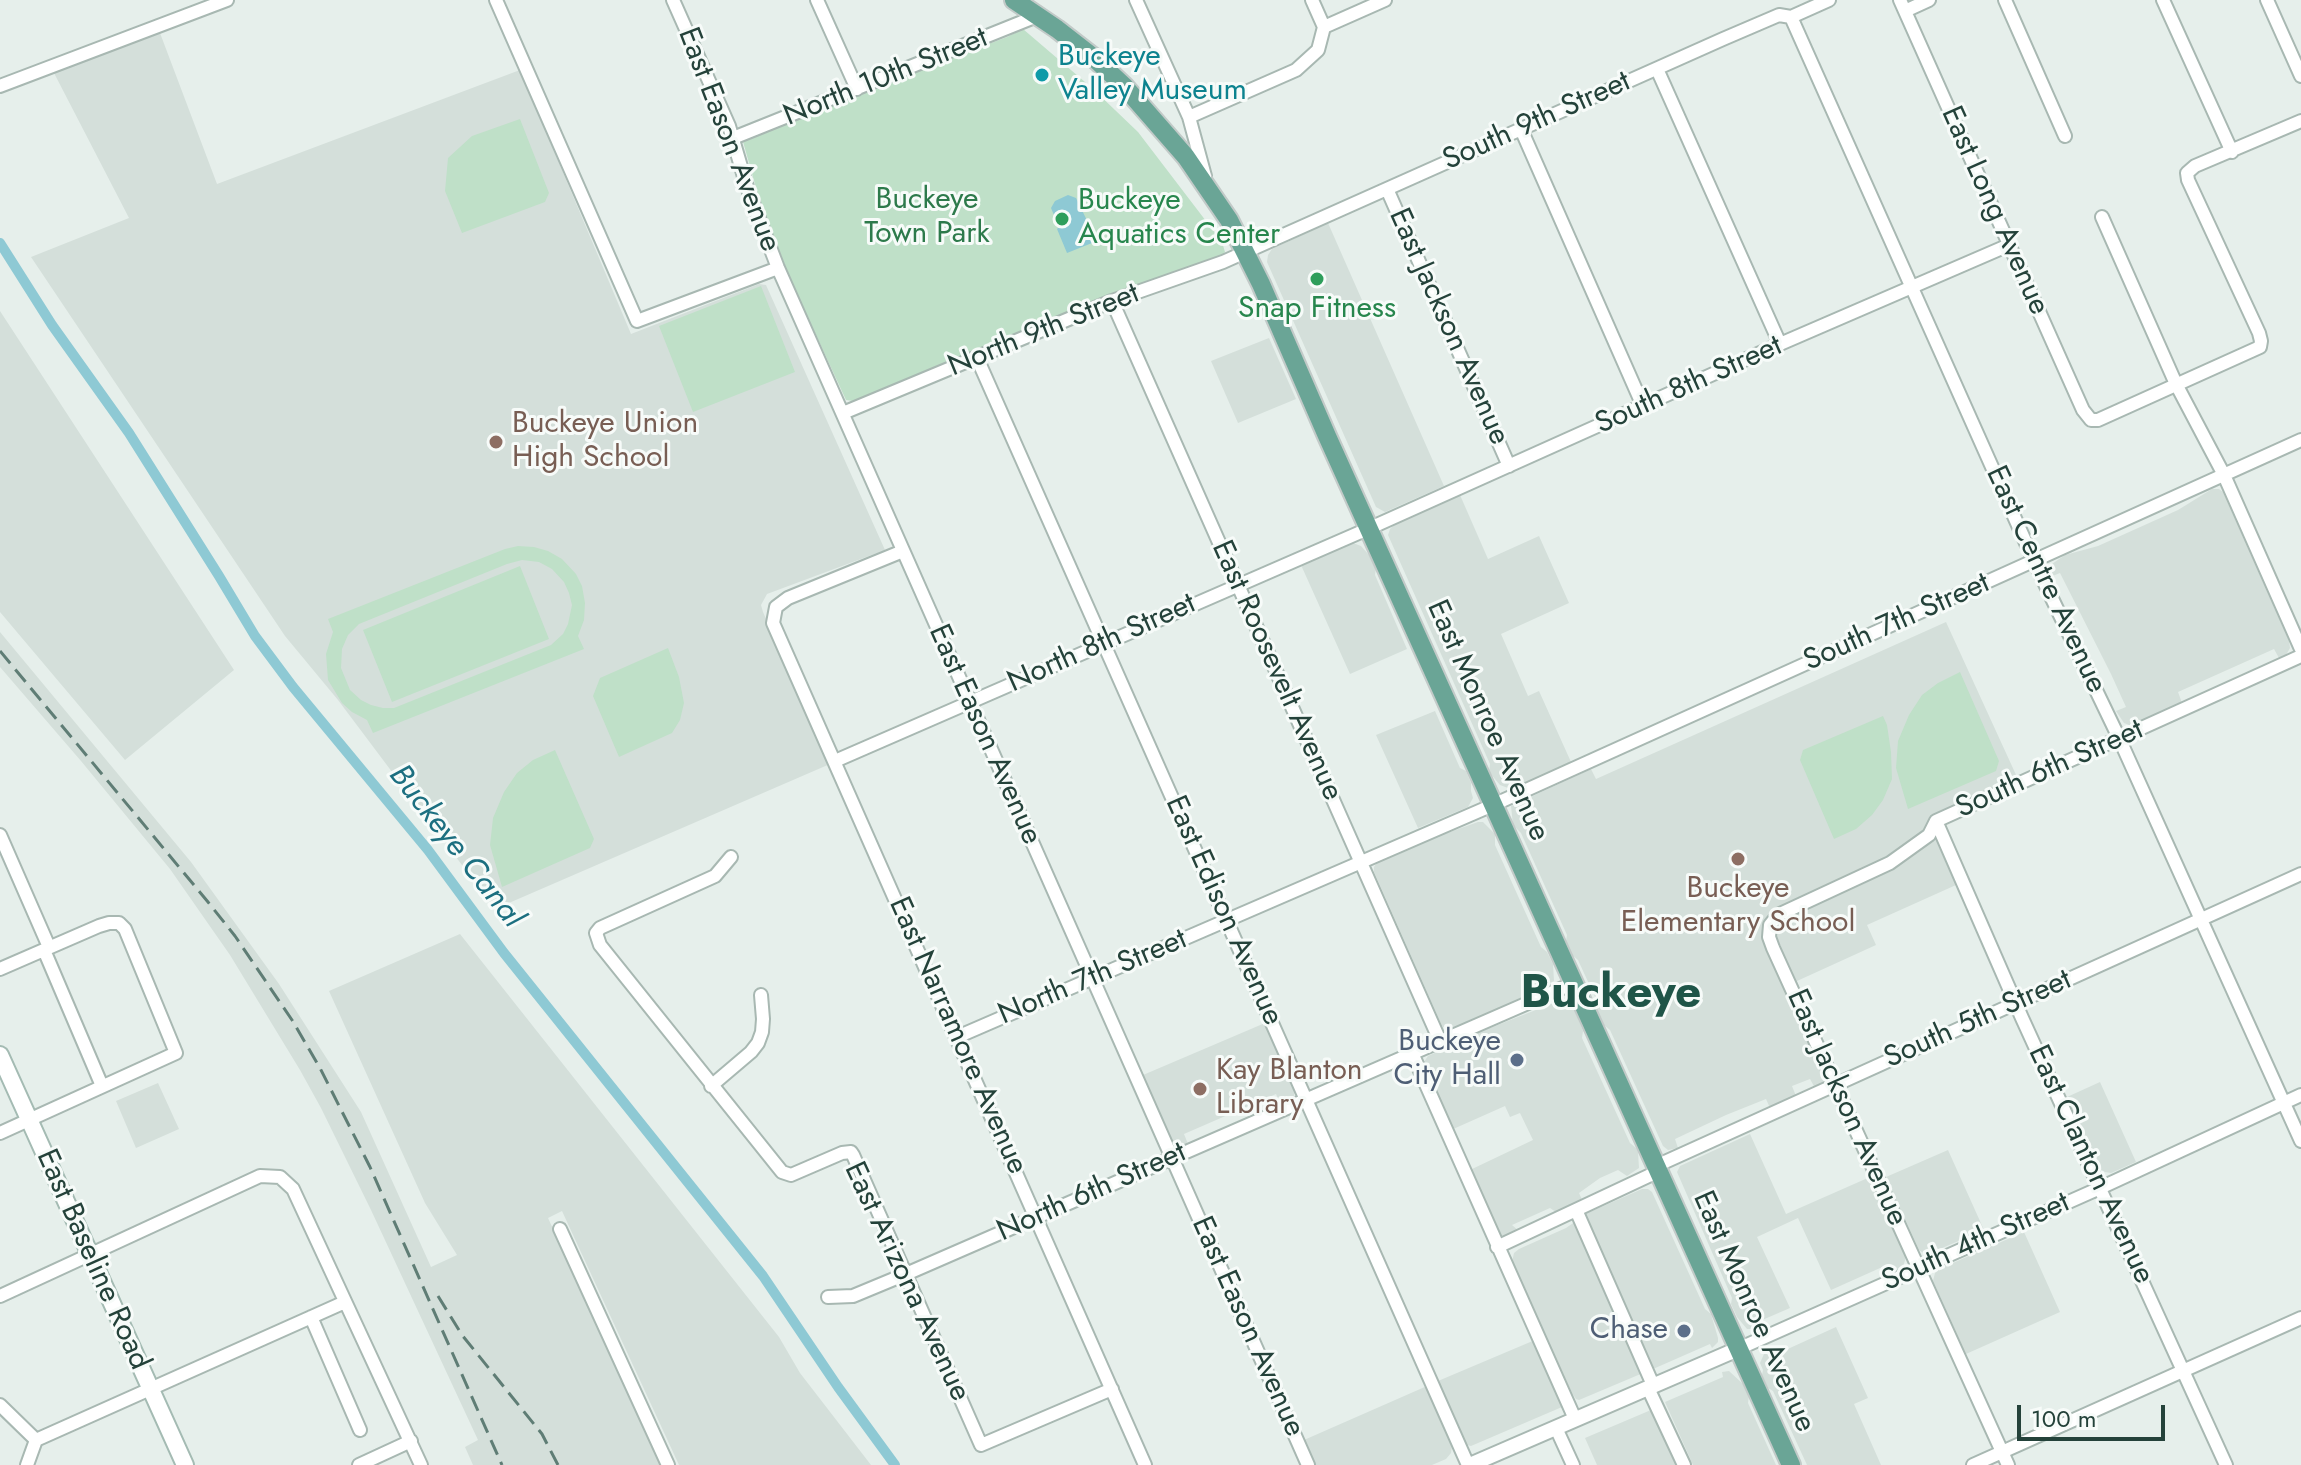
<!DOCTYPE html>
<style>
body{margin:0}
#map{position:relative;width:2301px;height:1465px;overflow:hidden;background:#e6efeb;font-family:Jost,sans-serif}
canvas{display:block}
.scale{position:absolute;left:2017px;top:1405px;width:148px;height:36px;box-sizing:border-box;border:4px solid #24423a;border-top:0;padding-left:10px;font-size:24px;line-height:28px;white-space:nowrap;color:#24423a;-webkit-text-stroke:6px #f7fbf9;paint-order:stroke}
</style>
<div id="map">
<canvas width="2301" height="1465"></canvas>
<div class="scale">100 m</div>
</div>
<script>
const c = document.querySelector('canvas').getContext('2d');
c.lineJoin = 'round';
function fillPath(path, color) { c.fillStyle = color; c.fill(path, 'evenodd'); }
const shape = rows => new Path2D(rows.map(r => 'M' + r).join(''));
function trace(path, color, width, dash) { c.strokeStyle = color; c.lineWidth = width; c.lineCap = dash ? 'butt' : 'round'; c.setLineDash(dash || []); c.stroke(path); }
function drawText(font, color, halo, rows, align = 'center') {
  c.font = font + ' Jost,sans-serif'; c.lineWidth = 6; c.setLineDash([]); c.textBaseline = 'middle'; c.strokeStyle = halo; c.fillStyle = color; for (const [text, x, y, turn = 0] of rows) {
    c.save(); c.translate(x, y); c.rotate((+turn || 0) * Math.PI / 180); c.textAlign = isNaN(turn) ? turn : align; if (halo) c.strokeText(text, 0, 0); c.fillText(text, 0, 0); c.restore();
  }
}
fillPath(shape([
 [160,33,217,184,520,70,631,334,759,284,766,285,885,550,767,594,761,605,763,612,830,764,495,909,338,700,285,636,31,257,129,218,54,73],
 [1328,223,1444,486,1385,512,1376,507,1267,262,1268,255,1272,249],
 [0,311,234,670,125,760,0,612],
 [1269,338,1296,399,1238,423,1211,361],
 [2212,489,2219,489,2223,492,2289,641,2290,648,2286,655,2279,658,2274,649,2178,692,2182,703,2135,724,2129,725,2124,723,2116,711,2126,707,2111,674,2060,573,2050,577,2049,566,2065,555,2098,546,2178,510],
 [1460,495,1488,559,1539,536,1569,603,1501,634,1528,696,1539,691,1571,762,1534,780,1508,788,1500,785,1489,772,1490,764,1388,535,1390,529,1394,525],
 [1353,543,1361,546,1369,555,1376,568,1375,575,1407,649,1350,674,1301,565],
 [1946,622,2017,777,1935,815,1930,827,1956,885,1867,925,1876,945,1797,981,1799,986,1787,991,1824,1075,1823,1082,1820,1085,1815,1088,1810,1079,1792,1086,1796,1096,1770,1108,1766,1099,1726,1115,1675,1139,1678,1148,1668,1150,1663,1146,1610,1030,1604,1025,1595,1007,1596,999,1578,960,1572,955,1566,941,1567,935,1521,833,1513,825,1511,806,1591,769,1596,779],
 [0,632,191,862,279,984,361,1112,431,1267,457,1255,425,1203,329,991,460,934,779,1337,800,1373,871,1465,679,1465,562,1211,548,1218,662,1465,473,1465,465,1447,478,1440,371,1210,321,1108,300,1070,230,955,170,869,81,761,0,667],
 [1435,711,1460,768,1466,771,1471,783,1471,791,1473,798,1468,807,1418,828,1376,735],
 [1478,822,1483,822,1495,834,1495,845,1541,947,1547,952,1553,964,1554,981,1501,1008,1453,1029,1447,1029,1442,1026,1374,872,1374,867,1377,862,1416,844],
 [1562,1001,1575,1011,1583,1031,1582,1038,1630,1143,1636,1148,1638,1152,1639,1168,1627,1176,1618,1170,1600,1178,1579,1193,1583,1202,1559,1214,1550,1208,1512,1225,1520,1232,1504,1237,1499,1234,1470,1170,1533,1140,1520,1113,1510,1117,1505,1106,1451,1130,1424,1062,1428,1056,1485,1030,1556,1002],
 [1265,1023,1295,1091,1294,1096,1291,1100,1280,1103,1276,1094,1184,1134,1188,1144,1183,1147,1173,1144,1143,1075],
 [2100,1082,2136,1162,2111,1173,2105,1172,2100,1169,2067,1097],
 [158,1083,179,1129,136,1148,116,1101],
 [1750,1134,1786,1214,1870,1177,1906,1257,1903,1267,1894,1271,1889,1264,1831,1290,1798,1218,1757,1237,1790,1308,1753,1324,1755,1329,1747,1329,1737,1317,1731,1304,1732,1298,1677,1172,1680,1166],
 [1948,1150,1984,1230,1926,1255,1919,1250,1886,1177],
 [1642,1189,1648,1189,1652,1192,1705,1309,1711,1314,1718,1338,1718,1342,1712,1348,1710,1344,1653,1369,1583,1215],
 [1576,1221,1643,1373,1579,1400,1576,1399,1572,1393,1512,1262,1514,1253,1519,1249,1566,1228],
 [2024,1232,2060,1312,1966,1354,1933,1281,1935,1273,1939,1269],
 [1836,1327,1868,1398,1854,1404,1881,1465,1807,1465,1773,1391,1768,1388,1762,1375,1763,1370,1760,1363,1764,1354,1775,1349,1779,1353],
 [1535,1340,1563,1404,1562,1407,1471,1446,1467,1445,1438,1381],
 [1729,1371,1743,1384,1749,1396,1748,1403,1776,1465,1693,1465,1665,1402,1723,1377,1722,1372],
 [1427,1386,1452,1446,1451,1453,1446,1459,1432,1465,1315,1465,1304,1440],
 [1651,1410,1677,1465,1597,1465,1585,1438]
]), '#d4dfda');
fillPath(shape([
 [1023,29,1092,88,1138,132,1222,242,1225,252,1223,255,1175,275,1133,287,853,401,846,400,791,281,758,195,742,138,1007,37],
 [520,119,549,193,545,202,462,233,445,191,448,158,472,136],
 [761,286,795,372,693,412,659,326],
 [518,546,534,547,548,551,562,559,576,574,582,586,585,603,584,620,578,636,584,649,373,733,367,720,352,712,342,703,328,680,326,654,333,632,328,619,505,549],
 [522,560,539,562,552,569,564,582,569,593,572,605,568,624,563,634,551,645,394,708,383,708,371,705,361,700,350,690,341,668,342,649,348,635,359,624,507,564],
 [520,566,549,639,392,702,363,630],
 [668,648,679,677,684,703,680,720,672,733,619,757,593,696,600,678],
 [1960,672,1999,761,1996,771,1908,809,1896,768,1898,741,1909,715,1922,695,1938,683],
 [1883,716,1887,725,1891,752,1892,779,1883,800,1872,815,1856,829,1834,839,1800,760,1803,750],
 [555,750,594,839,590,848,502,887,490,845,493,818,504,792,517,773,533,760]
]), '#bfe0c8');
fillPath(shape([
 [1068,195,1076,198,1097,241,1067,253,1057,229,1059,227,1051,208,1055,201]
]), '#8ec9d4');
trace(shape([
 [0,243,52,325,129,433,219,576,255,636,293,687,428,850,504,953,763,1276,838,1387,895,1465]
]), '#8ec9d4', 10);
const minor = shape([
 [496,0,637,321,778,268],
 [673,0,729,126,747,187,778,268,1308,1465],
 [817,0,857,89],
 [1136,0,1189,117,1205,176],
 [1900,0,2083,410,2091,420,2098,420,2260,347,2261,341,2259,333,2188,180,2187,173,2195,166,2301,121],
 [2005,0,2065,136],
 [2163,0,2232,152],
 [2267,0,2301,76],
 [1905,11,1929,0],
 [1791,17,2034,561,2119,738,2301,1141],
 [1324,27,1385,0],
 [1657,69,1780,344],
 [0,86,227,0],
 [1189,117,1296,70,1318,50,1324,27,1312,0],
 [1521,129,1643,406],
 [733,138,1037,16],
 [1387,189,1509,466],
 [2102,217,2176,384,2224,475,2301,649],
 [1112,301,1440,1041],
 [977,358,1468,1465],
 [843,413,1112,301,1223,262,1723,39,1779,15,1791,17,1829,0],
 [903,551,788,598,776,607,773,623,1145,1465],
 [835,761,1370,528,1780,344,2009,245],
 [1936,821,2022,1018,2226,1465],
 [0,835,49,947],
 [731,857,715,876,600,928,596,933,600,945,782,1172,791,1175,842,1153,851,1152,853,1155,981,1445,1112,1389],
 [44,950,102,1086],
 [0,969,99,926,109,923,119,923,125,929,176,1053,0,1133],
 [957,1037,1493,805,2301,440],
 [1412,1053,1575,1419],
 [711,1086,751,1052,758,1043,762,1032,763,1019,761,995],
 [1656,1166,2301,874],
 [1576,1210,1653,1385],
 [560,1229,668,1465],
 [1497,1247,1659,1171],
 [0,1296,260,1176,280,1177,293,1189,421,1465],
 [828,1297,853,1296,906,1274,1574,983],
 [311,1317,360,1430],
 [1738,1349,2100,1188,2301,1095],
 [1648,1388,1684,1465],
 [0,1405,36,1440],
 [1556,1428,1573,1465],
 [27,1465,36,1440,345,1302],
 [359,1465,411,1441],
 [1973,1465,2301,1318],
 [2008,1465,1773,948,1769,937,1770,925,1778,915,1890,863,1929,835,1936,821,2301,656]
]);
const tertiary = shape([
 [1470,1465,1738,1349]
]);
const secondary = shape([
 [0,1055,185,1465]
]);
const primary = shape([
 [1014,0,1057,29,1093,57,1124,86,1186,157,1229,220,1261,284,1327,436,1791,1465]
]);
trace(minor, '#a8b8b2', 16);
trace(tertiary, '#a8b8b2', 18);
trace(secondary, '#a4bbb3', 20);
trace(primary, '#c2cac8', 22);
trace(minor, '#fff', 12);
trace(tertiary, '#fff', 14);
trace(secondary, '#fff', 16);
trace(primary, '#6aa596', 18);
trace(shape([
 [0,651,208,902,235,936,292,1020,320,1068,370,1167,502,1465],
 [438,1296,462,1335,542,1434,558,1465]
]), '#5f7d75', 3, [16, 8]);
for (const [x, y, r, color] of [
 [1042,75,8,"#0f9aa8"],
 [1062,219,8,"#2e9e5b"],
 [1317,279,8,"#2e9e5b"],
 [496,442,8,"#8d6e63"],
 [1738,859,8,"#8d6e63"],
 [1517,1060,8,"#5c6f8a"],
 [1200,1089,8,"#8d6e63"],
 [1684,1331,8,"#5c6f8a"]
]) { const dot = new Path2D(); dot.arc(x, y, r, 0, 2 * Math.PI); c.fillStyle = color; c.fill(dot); trace(dot, '#f7fbf9', 3); }
drawText('30px', '#0d838f', '#f7fbf9', [
 ["Buckeye",1058,58],
 ["Valley Museum",1058,92]
], 'left');
drawText('30px', '#24423a', '#f7fbf9', [
 ["North 10th Street",886,78,-22],
 ["South 9th Street",1537,122,-24],
 ["East Eason Avenue",728,140,69],
 ["East Long Avenue",1994,211,66],
 ["East Jackson Avenue",1448,327,66],
 ["North 9th Street",1044,331,-22],
 ["South 8th Street",1689,386,-24],
 ["East Centre Avenue",2045,580,65],
 ["South 7th Street",1897,623,-24],
 ["North 8th Street",1102,644,-24],
 ["East Roosevelt Avenue",1276,671,66],
 ["East Monroe Avenue",1487,721,66],
 ["East Eason Avenue",984,735,66],
 ["South 6th Street",2050,770,-24],
 ["East Edison Avenue",1223,911,66],
 ["North 7th Street",1093,978,-23],
 ["South 5th Street",1978,1020,-24],
 ["East Narramore Avenue",957,1036,66],
 ["East Jackson Avenue",1846,1108,66],
 ["East Clanton Avenue",2090,1165,65],
 ["North 6th Street",1092,1193,-24],
 ["South 4th Street",1976,1243,-24],
 ["East Baseline Road",92,1260,66],
 ["East Arizona Avenue",906,1282,65],
 ["East Monroe Avenue",1753,1312,66],
 ["East Eason Avenue",1247,1327,66]
]);
drawText('30px', '#2d7a4b', '#f7fbf9', [
 ["Buckeye",927,201],
 ["Town Park",927,235]
]);
drawText('30px', '#27864d', '#f7fbf9', [
 ["Buckeye",1078,202],
 ["Aquatics Center",1078,236],
 ["Snap Fitness",1317,310,"center"]
], 'left');
drawText('30px', '#785e54', '#f7fbf9', [
 ["Buckeye Union",512,425],
 ["High School",512,459],
 ["Buckeye",1738,890,"center"],
 ["Elementary School",1738,924,"center"],
 ["Kay Blanton",1216,1072],
 ["Library",1216,1106]
], 'left');
drawText('30px', '#4e5e75', '#f7fbf9', [
 ["Buckeye",1501,1043],
 ["City Hall",1501,1077],
 ["Chase",1668,1331]
], 'right');
drawText('italic 32px', '#1c6f80', '#f7fbf9', [
 ["Buckeye Canal",455,847,52]
]);
drawText('bold 46px', '#1f5548', '#f7fbf9', [
 ["Buckeye",1611,996]
]);
</script>
